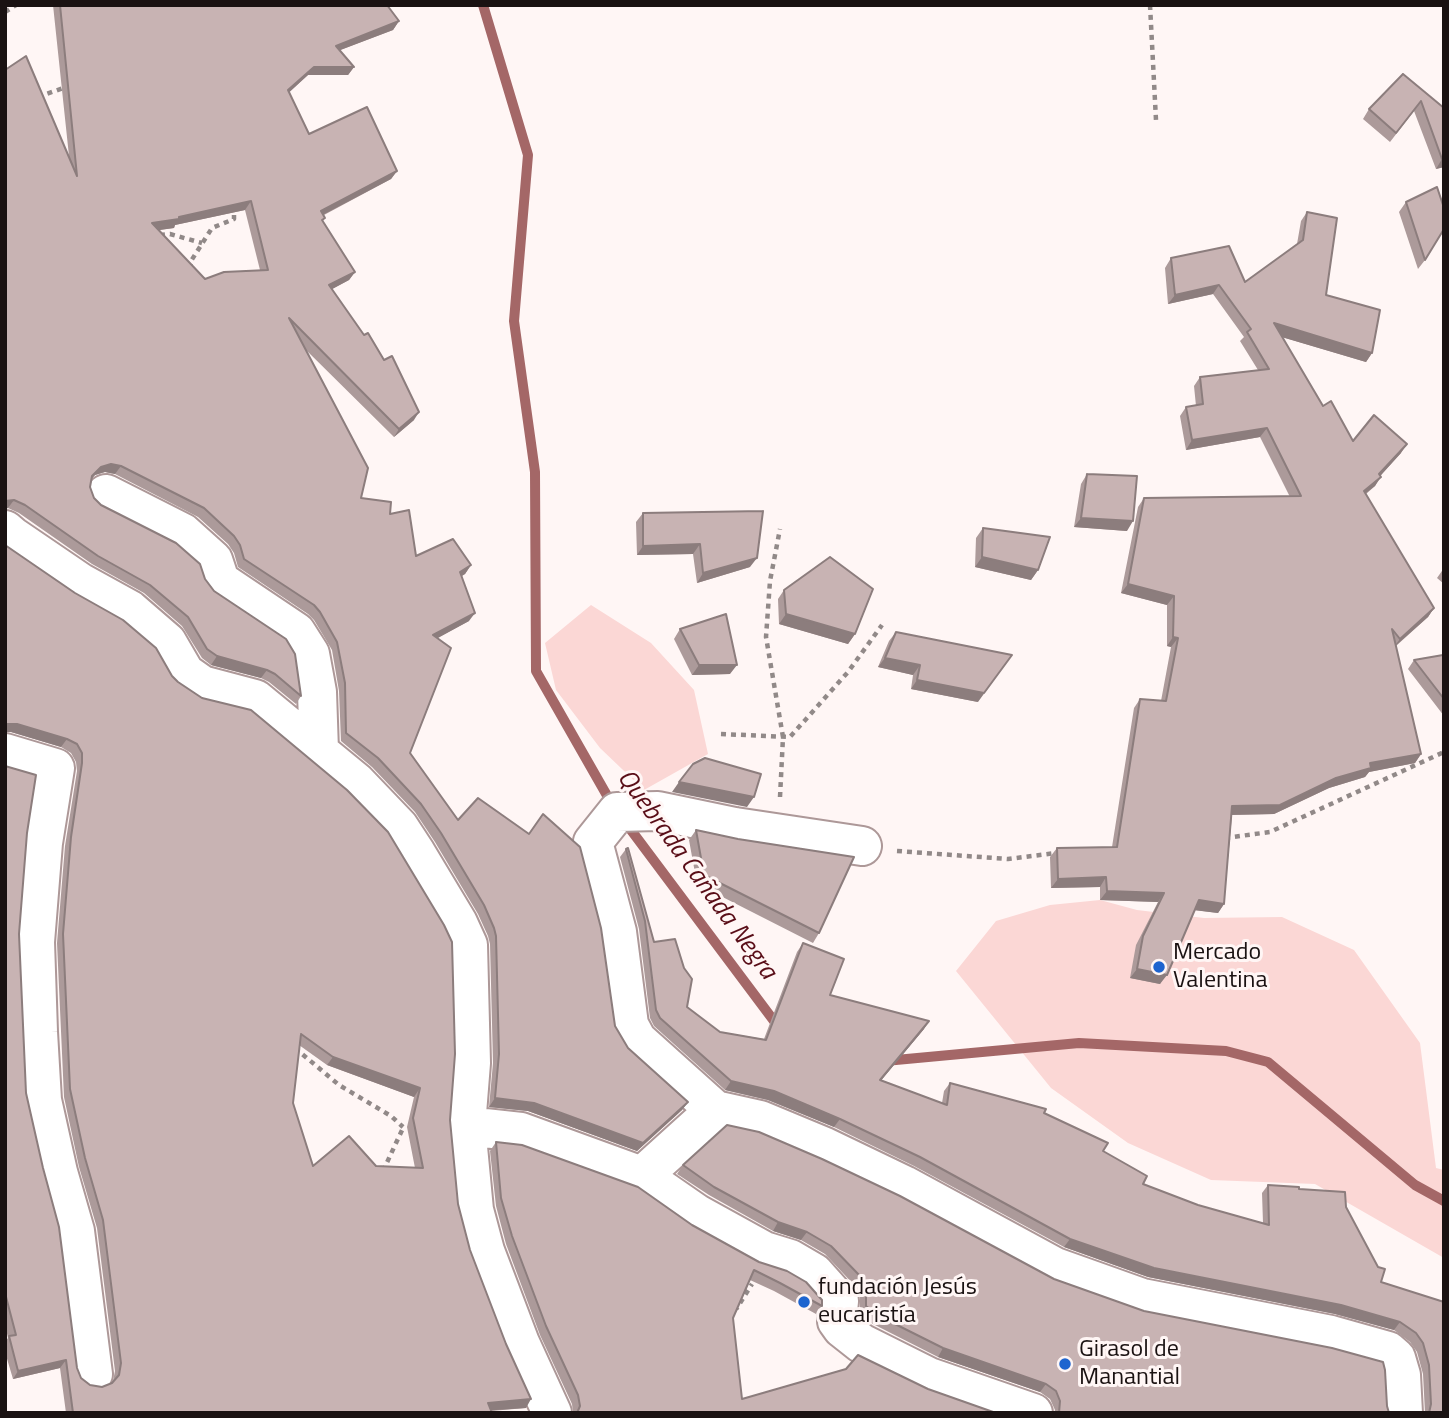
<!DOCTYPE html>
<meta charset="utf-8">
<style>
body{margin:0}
#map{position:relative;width:1449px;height:1418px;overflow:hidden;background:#fff6f5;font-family:"Titillium Web",sans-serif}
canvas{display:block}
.frame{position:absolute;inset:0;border:7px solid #1a1212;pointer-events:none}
</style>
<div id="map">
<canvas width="1449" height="1418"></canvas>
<div class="frame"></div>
</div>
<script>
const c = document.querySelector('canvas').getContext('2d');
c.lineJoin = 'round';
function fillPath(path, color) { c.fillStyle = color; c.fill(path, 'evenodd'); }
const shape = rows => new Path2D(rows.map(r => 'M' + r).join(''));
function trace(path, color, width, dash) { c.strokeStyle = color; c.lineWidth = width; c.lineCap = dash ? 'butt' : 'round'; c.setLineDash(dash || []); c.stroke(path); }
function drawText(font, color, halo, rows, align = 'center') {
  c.font = font + ' "Titillium Web",sans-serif'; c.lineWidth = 6; c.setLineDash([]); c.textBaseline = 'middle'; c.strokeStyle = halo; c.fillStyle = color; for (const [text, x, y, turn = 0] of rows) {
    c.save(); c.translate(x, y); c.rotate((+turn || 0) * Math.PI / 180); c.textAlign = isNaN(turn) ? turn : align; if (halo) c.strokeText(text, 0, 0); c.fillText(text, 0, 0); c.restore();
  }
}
fillPath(shape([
 [591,605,651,643,694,690,708,754,644,790,600,748,556,690,545,643],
 [1100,900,1137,910,1204,918,1282,917,1354,950,1420,1043,1436,1168,1444,1170,1444,1258,1315,1184,1211,1180,1128,1143,1051,1088,956,971,996,921,1050,905]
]), '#fbd7d5');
trace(shape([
 [483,5,528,155,514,321,535,472,536,671,613,806],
 [625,822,777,1025,780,1026],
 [885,1061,1079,1043,1226,1051,1268,1062,1415,1185,1444,1201]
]), '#a46767', 10);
const minor = shape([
 [106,494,183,533,213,560,220,581,296,632,310,654,317,692,319,751],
 [5,530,12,536,81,583,130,610,167,642,185,673,202,685,255,699,356,782,399,827,416,853,458,923,468,945,471,1063,466,1126,474,1210,485,1251,520,1343,552,1413],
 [5,753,55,768,43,843,35,942,38,1032,42,1100,58,1172,75,1231,93,1374],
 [715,1110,637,1040,629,1025,617,932,593,842,617,812,658,811,735,827,862,846],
 [466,1126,521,1132,642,1176,697,1214,764,1251,790,1259,814,1273,839,1301,837,1321,842,1328,861,1343,929,1377,1033,1413],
 [642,1176,715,1110,760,1120,825,1147,904,1185,1055,1267,1142,1298,1331,1335,1388,1351,1396,1358,1401,1375,1403,1413]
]);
trace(minor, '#ad9898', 42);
trace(shape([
 [1150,5,1156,120],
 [5,12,16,5],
 [38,97,66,87],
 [160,235,170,234,202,243],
 [190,269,191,261,212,228,234,219,234,208],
 [721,734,790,737,848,672,882,625],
 [780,797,783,737,766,637,770,581,780,529],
 [1225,838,1270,832,1444,752],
 [897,851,1008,859,1056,853],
 [295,1048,339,1085,391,1116,403,1127],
 [383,1171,403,1128],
 [733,1307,737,1308,752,1284]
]), '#918988', 4.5, [5, 5]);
trace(minor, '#fff', 38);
fillPath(shape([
 [53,5,387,5,399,21,393,30,340,50,354,67,348,75,308,75,289,92,309,134,397,171,391,179,324,215,323,222,355,272,349,280,332,289,414,420,394,437,305,349,361,498,390,514,416,556,471,565,465,574,462,576,469,621,437,638,410,753,458,820,615,1026,628,1048,688,1102,682,1110,637,1151,528,1111,489,1107,493,1063,490,944,488,936,478,914,435,842,415,812,372,767,341,741,339,691,332,650,314,620,308,614,238,567,234,553,228,544,198,517,115,474,105,472,95,475,92,479,90,487,94,498,101,505,205,579,301,696,296,704,269,682,261,678,211,665,202,658,182,626,144,593,92,564,19,513,8,508,69,156],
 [245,210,260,270,205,279,158,230,174,228,175,225],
 [1403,74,1444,108,1444,167,1436,169,1414,111,1390,142,1363,119,1369,109],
 [1406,202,1425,260,1418,269,1399,212],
 [1307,212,1326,295,1372,353,1366,362,1282,337,1323,406,1353,441,1401,453,1380,476,1375,486,1366,494,1434,608,1428,617,1396,646,1421,754,1415,763,1369,772,1365,777,1329,788,1274,814,1232,815,1224,904,1218,913,1195,910,1160,984,1130,978,1136,945,1158,902,1100,900,1100,887,1051,888,1050,857,1057,848,1112,847,1134,708,1140,699,1161,701,1171,647,1167,646,1167,605,1121,593,1138,507,1144,498,1290,497,1260,437,1186,450,1180,416,1186,407,1196,406,1194,386,1200,377,1258,370,1240,341,1244,337,1213,294,1168,304,1165,268,1171,258,1245,282,1297,244,1301,221],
 [1087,474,1127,531,1074,527,1081,484],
 [643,513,750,567,697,583,693,554,637,555,636,522],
 [983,528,1038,570,1031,580,975,567,976,538],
 [5,545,172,676,450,1120,458,1204,470,1250,526,1408,491,1411,492,1413,66,1413,60,1368,13,1379,5,1352,5,1342,8,1338,5,1325,5,766,27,833,19,934,26,1093,77,1368,81,1378,90,1385,102,1387,112,1383,113,1381,115,1371,97,1228,79,1167,64,1097,57,943,65,846,77,771,76,762,71,753,61,747,11,732,5,732],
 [299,1045,327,1065,414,1097,407,1127,415,1168,313,1166,293,1103],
 [1444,568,1444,584,1437,578],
 [784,590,855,634,848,644,779,624,778,599],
 [680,629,730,674,692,675,674,639],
 [896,632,978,702,911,689,913,675,878,667,889,641],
 [1444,655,1444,716,1408,669,1414,660],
 [696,830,819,933,813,943,697,884,689,840],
 [626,849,654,942,687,1007,720,1032,764,1039,797,952,803,943,830,995,924,1029,881,1080,942,1103,944,1091,950,1083,1044,1113,1103,1151,1143,1184,1198,1205,1263,1223,1262,1193,1268,1185,1299,1189,1346,1207,1381,1282,1443,1303,1444,1413,1425,1413,1423,1374,1417,1352,1410,1342,1394,1330,1335,1314,1148,1277,1064,1247,914,1166,834,1127,768,1100,725,1090,654,1026,650,1018,639,929,620,857],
 [496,1142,692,1225,822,1306,816,1314,774,1291,750,1280,733,1318,742,1399,928,1389,996,1413,573,1413,572,1404,540,1335,506,1244,496,1206,490,1151],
 [683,1165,1054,1279,1387,1406,1389,1413,1054,1413,1055,1410,1050,1399,1040,1392,938,1357,873,1324,860,1314,860,1295,856,1287,825,1254,801,1240,773,1231,709,1195,677,1174]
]), '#ac9a9a');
fillPath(shape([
 [399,21,393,30,330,54,336,46],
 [314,67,354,67,348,75,308,75,282,99,288,90],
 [1442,159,1444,159,1444,167,1436,169],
 [397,171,391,179,315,219,321,211],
 [251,201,245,210,175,225,174,228,146,232,152,223],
 [355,272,349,280,323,294,329,285],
 [1219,285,1213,294,1168,304,1175,295],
 [1274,323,1372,353,1366,362,1268,333],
 [419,412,414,420,394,437,399,429],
 [1267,428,1260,437,1186,450,1192,440],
 [1407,444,1401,453,1373,484,1379,474],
 [111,464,121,466,115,474,105,472,95,475,86,485,101,467],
 [1381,477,1375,486,1357,500,1364,491],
 [14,500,8,508,5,509,5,501],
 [1081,518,1133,521,1127,531,1074,527],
 [700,544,693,554,637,555,643,546],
 [982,557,1038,570,1031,580,975,567],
 [757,558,750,567,697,583,703,573],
 [471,565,465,574,454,580,460,572],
 [1128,584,1174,596,1167,605,1121,593],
 [1434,608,1428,617,1393,648,1400,639],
 [475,613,469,621,427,644,433,635],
 [786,614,855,634,848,644,779,624],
 [1173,637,1178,638,1171,647,1167,646],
 [1012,655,978,702,911,689,917,680],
 [217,656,267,670,261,678,211,665],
 [885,658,920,665,913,675,878,667],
 [699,665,737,665,730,674,692,675],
 [7,723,17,724,67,739,61,747,11,732,5,732,5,724],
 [1421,754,1415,763,1369,772,1365,777,1329,788,1274,814,1226,815,1232,806,1370,763],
 [679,782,754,797,747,807,672,792],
 [1106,877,1100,887,1051,888,1058,879],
 [1107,891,1164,893,1158,902,1100,900],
 [1199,900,1224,904,1218,913,1193,910],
 [1137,969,1167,975,1160,984,1130,978],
 [929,1021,924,1029,874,1089,880,1080],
 [333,1057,420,1088,414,1097,327,1065],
 [731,1081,774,1091,840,1119,834,1127,768,1100,725,1090],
 [495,1098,534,1103,688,1102,682,1110,637,1151,528,1111,489,1107],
 [778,1222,807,1232,801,1240,773,1231],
 [1070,1239,1341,1305,1400,1322,1394,1330,1335,1314,1148,1277,1064,1247],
 [943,1348,1046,1384,1040,1392,938,1357],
 [66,1360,60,1368,13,1379,18,1371],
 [531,1399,526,1408,482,1411,488,1403]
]), '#8c7d7d');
const building = shape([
 [60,5,387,5,399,21,336,46,354,67,314,67,288,90,309,134,367,107,397,171,321,211,325,218,322,220,355,272,329,285,364,335,368,333,384,360,392,356,419,412,399,429,289,318,368,468,361,498,391,502,390,514,409,510,416,556,453,539,471,565,460,572,475,613,433,635,451,648,410,753,458,820,478,798,529,834,543,814,580,847,601,928,615,1026,628,1048,688,1102,643,1143,534,1103,495,1098,499,1054,496,936,494,928,484,905,441,833,421,804,378,758,346,733,345,683,337,642,320,612,314,605,244,559,240,545,234,536,204,508,121,466,111,464,101,467,92,476,90,487,94,498,101,505,176,543,200,564,205,579,214,591,286,639,295,654,301,696,275,674,267,670,217,656,207,649,188,617,150,585,98,556,25,505,14,500,5,501,5,70,26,56,77,176,60,5],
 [251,201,268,270,224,272,205,279,152,223,179,219,179,217,251,201],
 [1403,74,1444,108,1444,159,1442,159,1421,101,1396,133,1369,109,1403,74],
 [1437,187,1444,208,1444,229,1425,260,1406,202,1437,187],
 [1307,212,1337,218,1326,295,1380,310,1372,353,1274,323,1323,406,1331,401,1353,441,1374,415,1407,444,1379,474,1381,477,1364,491,1434,608,1400,639,1392,629,1421,754,1370,763,1371,768,1336,778,1280,805,1232,806,1224,904,1199,900,1167,975,1137,969,1143,936,1164,893,1107,891,1106,877,1058,879,1057,848,1117,847,1140,699,1166,701,1178,638,1173,637,1174,596,1128,584,1144,498,1301,496,1267,428,1192,440,1186,407,1203,404,1200,377,1269,369,1247,332,1251,329,1219,285,1175,295,1171,258,1229,246,1245,282,1303,240,1307,212],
 [1087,474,1137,476,1133,521,1081,518,1087,474],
 [763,511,757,558,703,573,700,544,643,546,643,513,763,511],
 [983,528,1050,537,1038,570,982,557,983,528],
 [5,545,75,593,123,620,156,648,172,676,178,682,202,698,251,710,347,790,388,832,444,925,452,942,455,1054,450,1120,458,1204,470,1250,506,1344,531,1399,488,1403,492,1413,73,1413,66,1360,18,1371,9,1336,16,1335,5,1293,5,766,36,775,27,833,19,934,26,1093,43,1168,59,1227,77,1368,81,1378,90,1385,102,1387,112,1383,119,1375,121,1363,103,1220,85,1158,70,1089,63,934,71,837,82,763,82,753,77,744,67,739,17,724,5,724,5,545],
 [301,1034,333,1057,420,1088,413,1118,423,1168,376,1166,349,1136,313,1166,293,1103,301,1034],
 [830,557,873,589,855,634,786,614,784,590,830,557],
 [726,614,737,665,699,665,680,629,726,614],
 [896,632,1012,655,984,693,917,680,920,665,885,658,896,632],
 [1443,655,1444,655,1444,699,1414,660,1443,655],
 [705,758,761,774,754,797,679,782,693,764,705,758],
 [696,830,738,839,854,857,819,933,704,875,696,830],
 [628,848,654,942,675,939,684,968,692,979,687,1007,720,1032,766,1040,803,943,844,959,830,995,929,1021,880,1080,947,1105,950,1083,1046,1109,1044,1113,1108,1143,1103,1151,1147,1176,1143,1184,1198,1205,1269,1225,1268,1185,1299,1187,1299,1189,1345,1192,1346,1207,1378,1267,1385,1269,1381,1282,1444,1302,1444,1413,1429,1413,1431,1404,1429,1365,1423,1343,1416,1333,1400,1322,1341,1305,1154,1268,1070,1239,920,1157,840,1119,774,1091,731,1081,660,1018,656,1010,645,921,626,849,628,848],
 [727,1125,759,1132,822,1159,900,1196,1054,1279,1144,1311,1332,1348,1383,1362,1385,1370,1387,1406,1389,1413,1059,1413,1060,1401,1056,1391,1046,1384,943,1348,879,1316,866,1306,866,1286,862,1278,831,1246,807,1232,778,1222,714,1187,683,1165,727,1125],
 [496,1142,522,1145,638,1187,692,1225,759,1262,787,1271,806,1282,822,1300,822,1306,780,1283,754,1270,733,1318,742,1399,846,1369,858,1355,928,1389,996,1413,577,1413,580,1406,578,1395,546,1326,512,1236,501,1198,496,1142]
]);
fillPath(building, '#c8b3b3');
trace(building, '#8c7d7d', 2);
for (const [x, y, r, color] of [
 [1159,967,7,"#1d64cf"],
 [804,1302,7,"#1d64cf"],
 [1065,1364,7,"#1d64cf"]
]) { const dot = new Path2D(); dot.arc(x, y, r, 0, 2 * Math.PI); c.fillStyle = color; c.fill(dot); trace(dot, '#fff6f5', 2.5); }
drawText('24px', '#1a1212', '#fff6f5', [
 ["Mercado",1173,953],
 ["Valentina",1173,981],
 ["fundación Jesús",818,1288],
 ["eucaristía",818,1316],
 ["Girasol de",1079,1350],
 ["Manantial",1079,1378]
], 'left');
drawText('italic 26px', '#590d17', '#fff6f5', [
 ["Quebrada Cañada Negra",696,875,54]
]);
</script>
